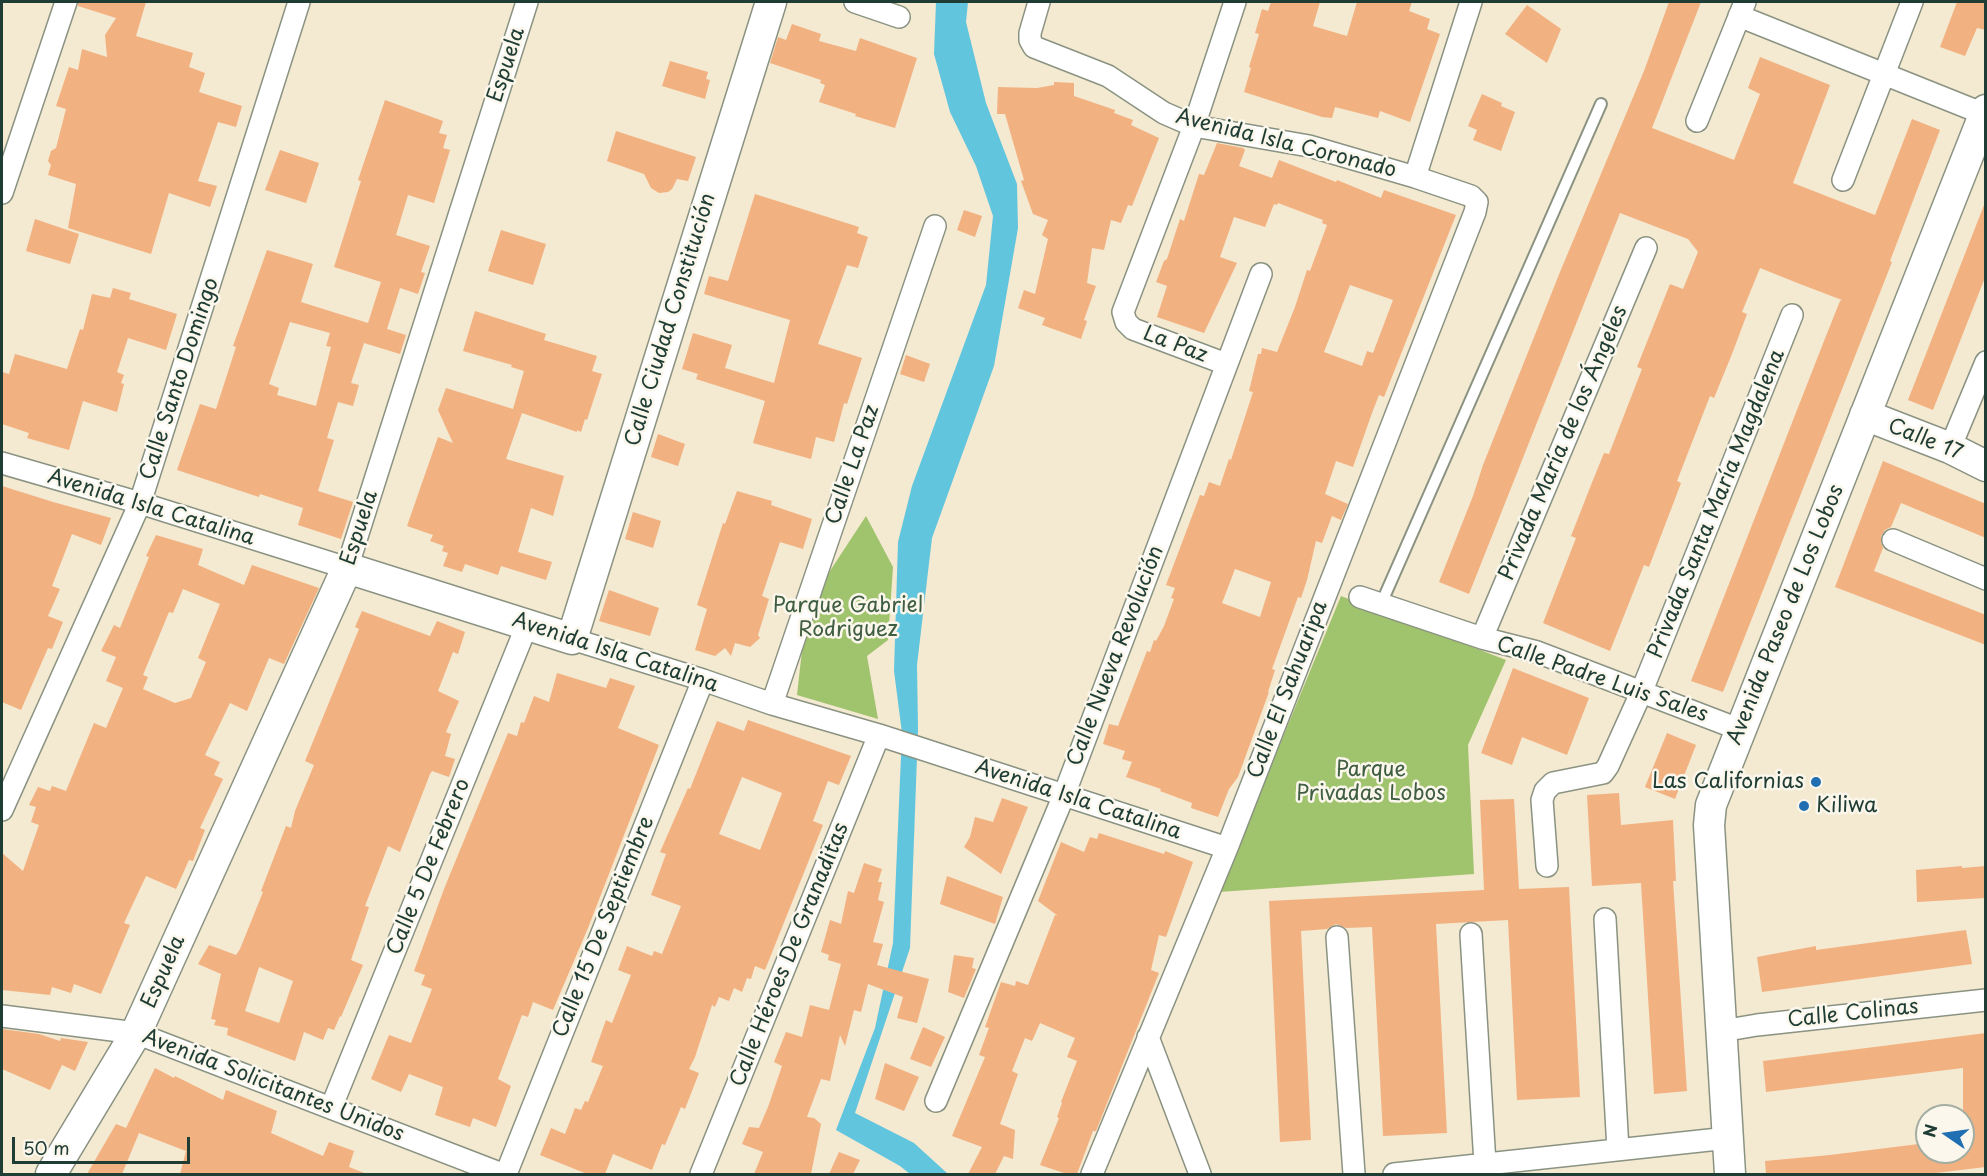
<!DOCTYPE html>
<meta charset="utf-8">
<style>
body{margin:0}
#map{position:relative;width:1987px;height:1176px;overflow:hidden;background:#f4e9d1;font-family:"Playpen Sans",sans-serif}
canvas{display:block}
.frame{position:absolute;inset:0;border:3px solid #1f3d34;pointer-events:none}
.north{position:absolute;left:1915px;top:1104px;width:60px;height:60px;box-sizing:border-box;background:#fbf7ec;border:2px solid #a3ada2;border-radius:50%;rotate:283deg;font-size:16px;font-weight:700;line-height:24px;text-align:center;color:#1f3d34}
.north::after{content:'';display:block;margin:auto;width:21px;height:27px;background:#1f6fb2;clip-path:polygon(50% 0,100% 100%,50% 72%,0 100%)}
.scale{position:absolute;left:12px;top:1137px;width:178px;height:27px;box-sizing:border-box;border:3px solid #1f3d34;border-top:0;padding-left:8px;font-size:18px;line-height:21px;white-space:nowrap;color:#1f3d34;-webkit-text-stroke:4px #fbf7ec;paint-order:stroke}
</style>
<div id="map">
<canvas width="1987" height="1176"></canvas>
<div class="frame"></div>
<div class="north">N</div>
<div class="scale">50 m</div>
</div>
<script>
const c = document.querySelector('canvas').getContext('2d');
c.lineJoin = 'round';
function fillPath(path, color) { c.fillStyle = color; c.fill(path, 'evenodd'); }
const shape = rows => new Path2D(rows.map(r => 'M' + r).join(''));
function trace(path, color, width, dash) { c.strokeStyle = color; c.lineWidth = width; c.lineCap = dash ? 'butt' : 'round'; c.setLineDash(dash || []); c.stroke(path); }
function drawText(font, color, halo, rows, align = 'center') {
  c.font = font + ' "Playpen Sans",sans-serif'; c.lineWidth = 5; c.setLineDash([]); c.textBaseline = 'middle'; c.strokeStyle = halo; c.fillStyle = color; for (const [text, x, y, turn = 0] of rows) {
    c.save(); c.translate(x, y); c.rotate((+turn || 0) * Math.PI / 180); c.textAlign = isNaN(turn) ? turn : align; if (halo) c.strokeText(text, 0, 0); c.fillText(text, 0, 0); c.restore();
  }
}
fillPath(shape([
 [866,516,893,567,888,640,867,656,878,719,797,695,807,606],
 [1341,596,1506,660,1468,745,1474,874,1219,892]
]), '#a0c36d');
fillPath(shape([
 [936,2,968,2,966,22,986,103,1017,184,1018,228,994,366,932,538,917,665,918,729,910,948,855,1113,914,1143,948,1174,910,1174,900,1166,836,1130,875,1028,893,943,902,733,894,671,898,542,912,486,986,285,993,216,976,166,950,112,934,54]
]), '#61c5de');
fillPath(shape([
 [78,2,146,2,136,36,193,53,189,67,205,73,199,92,242,106,236,127,218,122,198,181,217,186,210,207,169,193,151,254,68,228,76,184,48,175,51,165,48,161,51,151,56,148,66,109,56,106,69,67,78,70,82,49,107,57,105,35,116,18,78,6],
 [1271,2,1320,2,1313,26,1347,36,1357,2,1412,2,1409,11,1430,19,1427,29,1440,34,1410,122,1380,111,1378,118,1335,107,1332,118,1322,117,1244,92,1251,68,1249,67,1259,34,1255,33,1262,9,1268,11],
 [1669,2,1701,2,1652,128,1734,160,1760,94,1748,88,1760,57,1830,85,1793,183,1875,215,1912,119,1940,130,1890,261,1892,262,1723,692,1691,681,1824,341,1840,301,1842,300,1800,284,1760,268,1742,312,1747,314,1732,354,1714,398,1710,396,1677,481,1681,483,1670,512,1649,567,1644,565,1610,651,1543,623,1576,538,1571,536,1593,480,1604,453,1609,454,1642,369,1637,367,1670,284,1683,289,1698,252,1688,239,1620,213,1469,594,1439,582,1473,496,1483,465,1560,272,1644,71],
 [1957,2,1986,2,1986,30,1977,28,1965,56,1940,47],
 [1527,5,1561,29,1547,63,1505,34],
 [792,24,821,34,819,41,856,51,860,38,917,58,895,128,855,116,856,114,819,102,825,85,820,83,821,80,770,63,778,37,786,40],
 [670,61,708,72,706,79,710,80,705,99,662,86],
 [1054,82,1074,83,1074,96,1115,110,1114,113,1133,120,1131,125,1159,138,1132,206,1128,205,1121,223,1111,220,1104,250,1092,248,1087,283,1096,286,1084,320,1087,321,1081,339,1042,325,1045,318,1018,308,1024,290,1035,294,1048,239,1042,235,1048,220,1033,214,1021,181,1024,180,1005,114,997,114,998,87,1037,88,1054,85],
 [1482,94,1502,103,1501,106,1515,112,1501,151,1473,140,1477,130,1468,126],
 [385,100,443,121,439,133,447,135,443,148,450,150,434,203,408,195,396,235,430,246,421,272,425,273,418,294,400,288,387,329,406,335,400,354,364,343,351,383,359,385,353,406,338,402,327,438,334,440,318,491,353,502,341,539,298,525,303,508,260,494,259,497,177,470,200,404,216,409,236,347,233,346,267,250,313,264,301,302,368,323,381,282,334,267,361,181,358,180],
 [290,322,330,333,326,346,331,347,316,406,277,395,279,388,269,384],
 [616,131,696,157,688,181,677,179,672,189,668,192,659,193,651,188,644,174,607,161],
 [1217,143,1243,148,1245,150,1239,166,1272,178,1279,160,1336,182,1337,180,1381,198,1384,190,1456,215,1384,397,1379,395,1372,413,1353,467,1336,461,1325,494,1348,504,1341,520,1332,516,1322,543,1316,541,1307,580,1301,598,1298,597,1272,669,1275,670,1268,692,1269,692,1238,777,1229,789,1218,817,1191,808,1192,803,1160,791,1161,789,1126,777,1132,762,1122,759,1125,751,1103,744,1109,724,1118,726,1147,651,1150,652,1154,640,1156,641,1164,626,1174,599,1171,598,1175,588,1166,585,1200,495,1204,496,1209,482,1220,486,1229,459,1231,460,1253,392,1249,391,1258,354,1261,354,1262,348,1277,352,1295,307,1307,270,1310,271,1327,225,1322,223,1323,220,1278,203,1277,205,1274,204,1265,227,1234,217,1220,257,1237,263,1204,333,1157,317,1167,286,1156,282,1164,261,1167,259,1180,219,1184,221,1199,174,1204,175],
 [1350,285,1393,300,1373,353,1367,351,1362,366,1324,352],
 [1235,569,1271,582,1260,617,1222,603],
 [280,150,319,163,306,203,265,190],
 [755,194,859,227,857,233,868,237,858,268,847,265,818,344,862,358,847,404,844,403,834,442,816,437,811,459,753,443,765,401,696,379,698,374,682,369,693,333,732,345,725,368,774,383,790,320,704,294,709,276,728,281],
 [1984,205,1986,275,1933,410,1908,400],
 [964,210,982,216,975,237,957,230],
 [35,219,79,234,70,264,26,251],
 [501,230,546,244,533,285,488,271],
 [113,288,131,293,129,299,177,314,166,350,128,338,117,372,124,375,121,383,124,384,117,412,83,401,69,450,27,438,29,433,2,424,2,372,9,374,15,354,67,369,80,329,83,330,92,294,110,298],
 [475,311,546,334,544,340,597,356,592,371,602,374,587,420,585,419,581,432,577,430,577,432,522,413,506,459,564,476,553,516,531,508,518,552,552,562,546,580,501,566,498,575,465,564,462,572,443,566,448,553,442,551,444,546,430,541,433,535,407,526,438,437,453,443,438,410,446,388,513,409,524,371,511,367,512,365,463,351],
 [906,355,930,364,924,382,900,374],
 [658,434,685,444,678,466,651,457],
 [1883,461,1986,504,1986,538,1901,503,1891,527,1885,530,1881,536,1881,542,1883,548,1874,571,1986,615,1986,645,1835,587],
 [2,486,53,502,111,518,101,545,72,534,52,586,60,589,48,616,63,622,52,649,48,648,21,710,2,702],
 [737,491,772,501,771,505,812,519,803,549,780,542,762,596,769,599,758,635,760,638,750,647,735,643,731,656,725,648,715,656,695,650,707,609,697,605,723,523,725,524],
 [633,512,661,521,653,548,625,539],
 [156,535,203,549,198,565,244,585,252,565,319,588,284,664,269,658,247,711,230,703,205,755,220,762,214,775,223,779,200,828,205,830,193,861,189,860,176,889,146,876,124,923,130,925,101,994,74,984,71,993,52,987,50,995,2,990,2,853,23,871,39,825,31,822,36,807,29,805,38,787,50,791,52,786,66,791,94,723,106,728,123,688,106,681,116,657,101,651,114,625,120,628,149,557,146,556],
 [183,589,220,604,198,658,206,662,191,698,175,703,143,689,148,677,143,675,169,612,173,613],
 [609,590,659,608,650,636,599,621],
 [362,611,430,636,437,621,465,632,458,654,453,652,438,691,459,701,446,732,451,734,445,756,455,759,449,777,432,771,430,774,400,852,388,846,365,906,369,907,351,960,363,965,341,1017,340,1016,334,1030,328,1028,323,1040,304,1032,295,1061,227,1035,228,1028,214,1025,216,1020,211,1019,221,974,198,964,209,945,236,955,240,949,263,892,261,891,286,826,291,828,295,811,314,765,305,761,359,629,355,627],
 [259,967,293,981,279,1023,245,1011],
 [1513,668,1589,698,1567,755,1522,737,1512,765,1481,753],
 [557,673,606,688,610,678,635,686,618,728,659,745,588,928,553,1010,533,1002,528,1017,522,1015,498,1079,511,1086,496,1127,473,1118,470,1127,435,1115,443,1087,409,1074,401,1092,371,1079,389,1035,411,1043,432,989,421,985,425,975,414,971,444,889,508,733,517,736,521,722,524,723,534,696,549,702],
 [748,720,851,756,839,785,828,781,813,821,823,825,765,970,755,966,751,979,747,978,742,992,734,988,729,1001,719,997,715,1007,712,1005,695,1057,689,1069,699,1073,685,1109,681,1107,665,1145,662,1144,652,1170,613,1154,605,1174,587,1174,540,1155,551,1128,565,1134,575,1108,581,1110,585,1101,588,1102,603,1066,591,1062,606,1020,612,1023,631,975,618,970,627,946,652,956,654,951,662,954,681,906,651,895,666,854,660,852,688,788,690,789,717,721,744,731],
 [742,777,782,793,760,850,719,834],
 [1667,733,1696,745,1675,799,1645,787],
 [1619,793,1621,825,1673,820,1676,881,1673,881,1687,1091,1654,1094,1641,883,1592,886,1587,795],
 [1002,798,1028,807,1001,874,964,847,970,837,975,817,993,822],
 [1514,799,1519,889,1569,887,1580,1097,1517,1100,1508,920,1436,924,1447,1133,1383,1136,1372,927,1346,928,1336,924,1327,929,1301,931,1311,1140,1280,1142,1269,901,1484,890,1480,800],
 [1099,833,1164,854,1165,851,1193,862,1166,937,1159,935,1151,970,1159,973,1096,1131,1093,1131,1077,1174,1067,1174,1040,1165,1059,1118,1057,1117,1062,1103,1061,1102,1077,1061,1067,1057,1075,1038,1040,1023,1032,1041,1025,1038,1012,1071,1018,1074,1000,1124,1015,1130,1013,1159,1004,1156,995,1174,968,1174,982,1147,952,1136,985,1057,979,1055,989,1028,985,1027,1001,982,1015,986,1016,981,1028,985,1055,915,1058,916,1038,901,1061,842,1084,852,1090,837,1097,839],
 [864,863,882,869,878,882,882,882,878,900,884,902,873,942,883,944,877,965,929,979,917,1023,897,1018,903,997,868,984,861,1012,854,1010,845,1046,840,1035,830,1081,821,1079,807,1117,814,1118,821,1124,811,1174,754,1174,763,1152,742,1144,749,1127,759,1128,768,1107,782,1066,774,1062,786,1032,802,1037,810,1005,829,1010,841,964,828,960,829,955,821,952,830,920,841,924,848,891,854,893],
 [1962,866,1962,868,1986,866,1986,898,1917,902,1916,870],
 [947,876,1003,897,995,924,940,904],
 [1966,930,1972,964,1762,992,1757,957,1816,946,1816,950],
 [954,955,974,958,972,968,976,969,964,998,948,992],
 [923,1027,945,1037,931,1067,910,1059],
 [2,1029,39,1034,60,1041,61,1038,88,1042,75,1071,62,1065,50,1090,2,1069],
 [1986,1033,1986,1167,1927,1174,1766,1174,1765,1161,1830,1155,1927,1143,1927,1152,1963,1152,1963,1068,1766,1092,1763,1061],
 [885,1063,919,1077,904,1111,875,1099],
 [155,1068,174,1078,175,1076,223,1100,226,1090,277,1111,271,1133,323,1156,329,1142,354,1151,349,1167,367,1174,180,1174,186,1151,139,1133,122,1174,87,1174,116,1124,126,1128],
 [839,1152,860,1160,853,1174,829,1174]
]), '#f2b180');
const lane = shape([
 [1381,604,1601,104]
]);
const street = shape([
 [855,2,899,17],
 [1039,2,1030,33,1030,40,1034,47,1108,76,1164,113,1194,126,1309,146,1415,177,1471,196,1477,202,1475,212,1227,848,1092,1174],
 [1739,16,1984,114],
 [1697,121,1745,2],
 [1415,177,1471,2],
 [1843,180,1912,2],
 [2,193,66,2],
 [1226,364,1133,329,1126,322,1123,312,1194,126,1235,2],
 [1950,448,1986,362],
 [2,463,140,503,347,568,527,2],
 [1893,540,1986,579],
 [1360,597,1482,638,1537,652,1741,730],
 [1482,638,1646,248],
 [572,639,703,680,772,704,879,735,1227,848],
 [772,704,935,226],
 [2,810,140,503,299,2],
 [1547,866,1542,800,1545,791,1553,783,1603,773,1608,766,1641,693,1792,315],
 [1605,919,1618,1150],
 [1471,934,1485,1164],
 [1337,937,1354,1174],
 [2,1016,136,1033,502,1174],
 [1722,1031,1757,1025,1986,1000],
 [1148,1037,1200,1174],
 [936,1101,1064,795,1261,274],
 [331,1108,527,625],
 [506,1174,703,680],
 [701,1174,879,735],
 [1394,1174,1728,1138]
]);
const secondary = shape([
 [1865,415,1950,448,1986,466],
 [51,1174,136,1033,347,568,572,639,771,2],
 [1730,1174,1709,825,1711,805,1986,110]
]);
trace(lane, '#8a9382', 14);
trace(street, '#8a9382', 24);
trace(secondary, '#8a9382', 33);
trace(lane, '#fff', 10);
trace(street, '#fff', 21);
trace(secondary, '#fff', 30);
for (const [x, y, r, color] of [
 [1816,782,6,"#1f6fb2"],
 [1804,806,6,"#1f6fb2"]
]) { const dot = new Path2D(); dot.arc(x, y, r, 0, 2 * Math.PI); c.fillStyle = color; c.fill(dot); trace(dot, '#fbf7ec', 2); }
drawText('21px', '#1f3d34', '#fbf7ec', [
 ["Espuela",507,65,-72],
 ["Avenida Isla Coronado",1286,144,14],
 ["Calle Ciudad Constitución",671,320,-73],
 ["La Paz",1175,345,21],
 ["Calle Santo Domingo",180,379,-72],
 ["Calle 17",1925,440,22],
 ["Privada María de los Ángeles",1564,443,-67],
 ["Calle La Paz",853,465,-71],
 ["Privada Santa María Magdalena",1717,504,-68],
 ["Avenida Isla Catalina",151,508,17],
 ["Espuela",360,528,-72],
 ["Avenida Paseo de Los Lobos",1786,615,-68],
 ["Avenida Isla Catalina",615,653,18],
 ["Calle Nueva Revolución",1116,656,-69],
 ["Calle Padre Luis Sales",1602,680,19],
 ["Calle El Sahuaripa",1288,690,-69],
 ["Avenida Isla Catalina",1078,800,18],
 ["Calle 5 De Febrero",429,867,-68],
 ["Calle 15 De Septiembre",604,927,-68],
 ["Calle Héroes De Granaditas",790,955,-68],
 ["Espuela",164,972,-66],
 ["Calle Colinas",1853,1014,-6],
 ["Avenida Solicitantes Unidos",273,1086,21]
]);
drawText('21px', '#3f5e42', '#fbf7ec', [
 ["Parque Gabriel",848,606],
 ["Rodriguez",848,630],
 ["Parque",1371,770],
 ["Privadas Lobos",1371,794]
]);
drawText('21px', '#1f3d34', '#fbf7ec', [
 ["Las Californias",1804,782],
 ["Kiliwa",1816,806,"left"]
], 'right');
</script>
